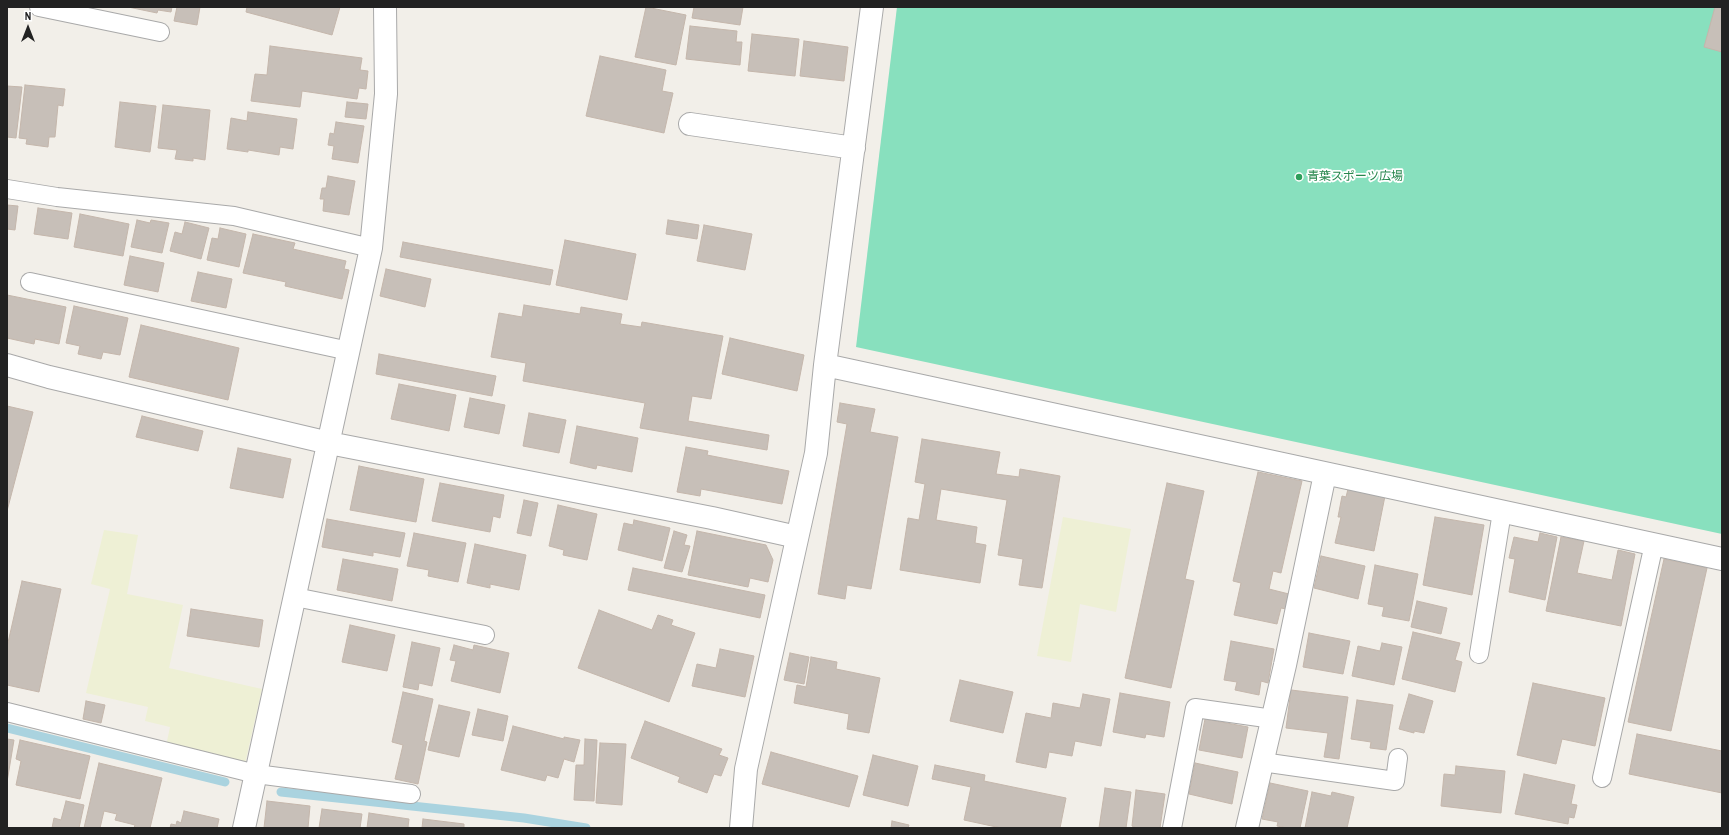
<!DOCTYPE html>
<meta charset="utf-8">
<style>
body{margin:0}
#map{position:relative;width:1729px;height:835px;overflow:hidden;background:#f2efe9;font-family:"Archivo Narrow",sans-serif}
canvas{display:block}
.frame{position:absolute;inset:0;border:8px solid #222;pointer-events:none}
.north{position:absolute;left:8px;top:8px;width:40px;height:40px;-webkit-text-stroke:3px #fff;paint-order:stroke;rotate:0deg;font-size:11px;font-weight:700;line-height:16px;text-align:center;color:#222}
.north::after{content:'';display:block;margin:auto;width:14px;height:18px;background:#222;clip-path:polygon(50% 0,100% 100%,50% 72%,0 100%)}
</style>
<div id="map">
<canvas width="1729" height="835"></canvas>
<div class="frame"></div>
<div class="north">N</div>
</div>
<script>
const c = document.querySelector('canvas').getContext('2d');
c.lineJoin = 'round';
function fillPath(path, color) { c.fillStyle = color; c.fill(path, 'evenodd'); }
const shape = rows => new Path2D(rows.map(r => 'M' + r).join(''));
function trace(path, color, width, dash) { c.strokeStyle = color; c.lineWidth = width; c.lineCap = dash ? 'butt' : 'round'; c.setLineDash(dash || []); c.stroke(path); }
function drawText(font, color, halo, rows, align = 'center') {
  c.font = font + ' "Archivo Narrow","Noto Sans JP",sans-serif'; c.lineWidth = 3.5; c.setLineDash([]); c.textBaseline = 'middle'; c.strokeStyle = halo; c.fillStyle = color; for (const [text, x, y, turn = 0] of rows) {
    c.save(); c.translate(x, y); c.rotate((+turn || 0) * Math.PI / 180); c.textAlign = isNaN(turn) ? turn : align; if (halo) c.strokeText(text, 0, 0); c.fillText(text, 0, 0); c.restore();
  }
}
fillPath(shape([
 [1063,517,1131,529,1116,612,1080,604,1071,662,1037,656],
 [104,530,138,535,127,594,183,605,169,668,262,689,245,764,166,746,170,727,145,721,148,707,86,693,110,589,91,584]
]), '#eef0d5');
fillPath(shape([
 [897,7,1722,7,1722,534,856,347]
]), '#88e0be');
trace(shape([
 [7,728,225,782],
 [281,792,524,818,586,828]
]), '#aad3df', 9);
const building = shape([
 [128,7,172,7,171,12,158,10,157,13,128,7],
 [177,7,200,7,197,25,174,21,177,7],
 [247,7,340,7,332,35,246,12,247,7],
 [646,7,686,15,676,65,635,57,646,7],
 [694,7,743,7,740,25,692,18,694,7],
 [1715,7,1722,7,1722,52,1704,47,1715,7],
 [690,26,737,31,736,42,742,42,740,65,686,59,690,26],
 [752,34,799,39,795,76,748,71,752,34],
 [804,41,848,47,844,81,800,76,804,41],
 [270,46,362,58,360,70,368,71,366,89,359,88,357,99,302,91,300,107,251,101,255,74,267,75,270,46],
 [600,56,666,70,662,91,673,93,664,133,586,116,600,56],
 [25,85,65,89,63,106,58,105,55,137,49,137,48,147,26,144,27,139,19,138,25,85],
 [7,86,22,87,16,138,7,137,7,86],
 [120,102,156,106,150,152,115,147,120,102],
 [347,102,368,104,366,119,345,117,347,102],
 [163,105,210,110,205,160,193,158,193,161,175,159,177,150,158,148,163,105],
 [248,112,297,119,293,149,280,147,279,155,248,150,248,152,227,149,231,118,247,121,248,112],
 [336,122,364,126,358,163,332,159,334,146,328,145,330,133,334,134,336,122],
 [328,176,355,181,349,215,323,211,324,199,320,199,322,188,326,188,328,176],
 [7,205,18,206,15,230,7,229,7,205],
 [38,208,72,213,68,239,34,234,38,208],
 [80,214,129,224,123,256,74,247,80,214],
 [137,220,150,223,151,220,169,223,162,253,131,247,137,220],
 [668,220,699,225,697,239,666,234,668,220],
 [185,222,209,228,201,259,170,251,175,232,182,234,185,222],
 [704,225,752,234,745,270,697,261,704,225],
 [220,228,246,234,239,267,207,260,212,238,218,239,220,228],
 [253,234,295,243,293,249,346,261,344,269,349,270,342,299,285,286,286,282,243,273,253,234],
 [565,240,636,254,627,300,556,285,565,240],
 [403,242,553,270,550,285,400,257,403,242],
 [130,256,164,263,158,292,124,285,130,256],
 [386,269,431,279,425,307,380,296,386,269],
 [198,272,232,279,226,308,191,301,198,272],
 [7,295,66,307,59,344,35,339,34,344,7,338,7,295],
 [524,305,580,314,581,307,622,314,620,324,641,327,642,322,723,336,711,399,692,396,688,421,769,435,767,450,640,428,645,403,523,381,526,363,491,357,499,313,522,317,524,305],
 [74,306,128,318,120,355,103,352,101,359,78,354,80,346,66,343,74,306],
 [141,325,239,348,228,400,129,377,141,325],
 [730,338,804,355,797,391,722,374,730,338],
 [379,354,496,376,492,396,376,374,379,354],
 [399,384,456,395,449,431,391,419,399,384],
 [470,398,505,405,499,434,464,427,470,398],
 [840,403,875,409,870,432,898,437,871,589,847,585,845,599,818,594,847,424,837,422,840,403],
 [7,406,33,412,7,511,7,406],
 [529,413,566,420,559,453,523,446,529,413],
 [142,416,203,431,198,451,136,437,142,416],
 [577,426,638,438,632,472,597,465,596,469,570,463,577,426],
 [922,439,1000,452,996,474,1019,477,1020,469,1060,476,1042,588,1019,585,1023,559,998,555,1007,500,941,489,936,520,977,527,975,543,986,545,980,583,900,570,908,518,919,520,925,484,915,482,922,439],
 [686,447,708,451,707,455,789,471,782,504,701,489,700,496,677,492,686,447],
 [238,448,291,459,283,498,230,488,238,448],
 [359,466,424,479,416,522,350,510,359,466],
 [1258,472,1302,481,1281,573,1273,571,1269,589,1289,594,1286,609,1281,608,1277,624,1234,615,1241,583,1233,581,1258,472],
 [440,483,504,495,500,518,493,516,490,532,432,521,440,483],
 [1167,483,1204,491,1185,579,1194,581,1171,688,1125,678,1167,483],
 [1348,489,1385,496,1374,551,1335,543,1341,517,1338,517,1342,496,1346,497,1348,489],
 [524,500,538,503,531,536,517,533,524,500],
 [558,505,597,514,587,560,563,555,564,550,549,546,558,505],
 [1435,517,1484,525,1472,595,1423,585,1435,517],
 [327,519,405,533,400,557,373,552,373,556,322,547,327,519],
 [634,520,670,528,662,561,618,550,624,523,633,525,634,520],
 [674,531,687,535,684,545,690,546,682,572,664,568,674,531],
 [697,531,766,545,773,560,768,582,750,578,748,587,688,575,697,531],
 [414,533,466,543,458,582,428,576,429,570,407,566,414,533],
 [1540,533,1557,537,1545,600,1509,592,1515,559,1509,558,1514,537,1538,542,1540,533],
 [1561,537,1584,541,1577,573,1612,580,1618,550,1635,554,1621,626,1546,611,1561,537],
 [475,544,526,555,519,590,490,584,490,588,467,583,475,544],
 [1321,556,1365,566,1358,599,1314,588,1321,556],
 [343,559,398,569,392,601,337,590,343,559],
 [1664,559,1707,568,1671,731,1628,722,1664,559],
 [1375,565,1418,574,1409,621,1382,616,1384,607,1368,604,1375,565],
 [633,568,765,595,760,618,628,590,633,568],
 [22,581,61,589,39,692,7,685,7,647,22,581],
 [1417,601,1447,608,1441,634,1411,627,1417,601],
 [191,609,263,620,259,647,187,636,191,609],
 [599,610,652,630,658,615,673,620,671,625,695,633,669,702,578,668,599,610],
 [350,625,395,635,387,671,342,662,350,625],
 [1413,632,1460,643,1455,660,1462,662,1455,692,1402,679,1413,632],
 [1309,633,1350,641,1343,674,1303,667,1309,633],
 [1231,641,1274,649,1268,683,1261,681,1259,695,1235,690,1237,682,1224,680,1231,641],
 [412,642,440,648,432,686,419,683,418,690,403,687,412,642],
 [1382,643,1402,647,1394,685,1352,676,1358,646,1380,651,1382,643],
 [454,645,473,650,474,645,509,653,500,693,451,681,456,661,450,660,454,645],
 [720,649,754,656,745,697,692,686,697,664,716,668,720,649],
 [790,653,809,657,804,684,784,680,790,653],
 [811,657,837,662,836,669,880,678,869,733,847,729,849,714,794,703,797,685,806,687,811,657],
 [960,680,1013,692,1003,733,950,721,960,680],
 [1533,683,1605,698,1595,746,1562,739,1556,764,1517,755,1533,683],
 [1291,690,1348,697,1339,759,1324,757,1328,733,1286,728,1291,690],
 [403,692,433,699,424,741,427,742,418,784,395,779,403,745,392,742,403,692],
 [1120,693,1170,702,1164,737,1146,734,1145,738,1113,732,1120,693],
 [1083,694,1110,699,1101,746,1075,741,1072,756,1049,752,1046,768,1016,762,1026,713,1051,718,1053,703,1080,708,1083,694],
 [1409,694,1433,701,1424,733,1414,731,1414,733,1399,729,1409,694],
 [1357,700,1393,705,1386,750,1370,748,1371,742,1351,739,1357,700],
 [86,701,105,705,101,723,83,719,86,701],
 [439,705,470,712,459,757,428,750,439,705],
 [478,709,508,716,503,741,472,735,478,709],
 [1205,719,1248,727,1242,758,1199,750,1205,719],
 [645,721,722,749,719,755,728,758,721,776,714,774,707,793,678,782,680,777,631,758,645,721],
 [513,726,564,739,564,737,580,740,574,762,564,759,558,778,547,775,545,781,501,770,513,726],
 [1637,734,1722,751,1722,793,1629,774,1637,734],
 [7,739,14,740,7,782,7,739],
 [585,739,597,740,594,801,574,800,576,765,584,765,585,739],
 [20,740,90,756,80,799,16,785,21,761,16,759,20,740],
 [600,743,626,744,622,805,596,803,600,743],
 [771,752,858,776,849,807,762,784,771,752],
 [873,755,918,766,908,806,863,795,873,755],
 [99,763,162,778,150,828,134,828,135,825,115,820,117,814,104,811,100,828,84,828,99,763],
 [1195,763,1238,772,1232,804,1189,794,1195,763],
 [935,765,985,775,984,781,1066,798,1060,828,1001,828,964,820,971,787,932,779,935,765],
 [1456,766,1505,771,1501,813,1441,806,1444,774,1455,775,1456,766],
 [1524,774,1575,785,1571,804,1577,805,1574,818,1569,817,1568,824,1515,814,1524,774],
 [1270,783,1308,791,1300,828,1287,828,1277,826,1278,822,1262,819,1270,783],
 [1105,788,1131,792,1126,828,1099,828,1105,788],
 [1136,790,1165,794,1160,828,1136,828,1132,826,1136,790],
 [1312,792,1331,796,1332,792,1354,797,1347,828,1305,828,1312,792],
 [66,801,84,805,79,828,52,828,54,818,61,820,66,801],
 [267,801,310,806,308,828,264,828,267,801],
 [322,809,362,814,360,828,319,828,322,809],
 [184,811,219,819,217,828,170,828,171,824,176,825,177,821,181,823,184,811],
 [369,813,409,819,408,827,412,828,367,828,369,813],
 [423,819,464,824,464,828,422,828,423,819],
 [892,821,909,825,908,828,891,828,892,821]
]);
fillPath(building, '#c7bfb8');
trace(building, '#c4b6ab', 1);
const lane = shape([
 [39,7,160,32],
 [7,189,57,197,234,216,371,248],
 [30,282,349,351],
 [295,597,485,635],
 [1479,654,1502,512],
 [7,712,256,774,411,794],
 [1262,762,1395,781,1398,758],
 [1602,778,1654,544],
 [1172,828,1195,708,1273,719]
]);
const street = shape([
 [690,124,854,148],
 [7,365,49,377,329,443,712,518,797,537],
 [825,365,1722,559],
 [244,828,371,248,386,94,385,7],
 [741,828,746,769,816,453,825,365,872,7],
 [1247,828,1285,665,1325,474]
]);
trace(lane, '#a9a9a9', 20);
trace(street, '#a9a9a9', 24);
trace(lane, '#fff', 18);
trace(street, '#fff', 22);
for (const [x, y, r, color] of [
 [1299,177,4,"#2e9e5b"]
]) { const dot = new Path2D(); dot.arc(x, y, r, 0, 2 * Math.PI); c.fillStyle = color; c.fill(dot); trace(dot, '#fff', 1.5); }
drawText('12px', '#27864d', '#fff', [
 ["青葉スポーツ広場",1307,177]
], 'left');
</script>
